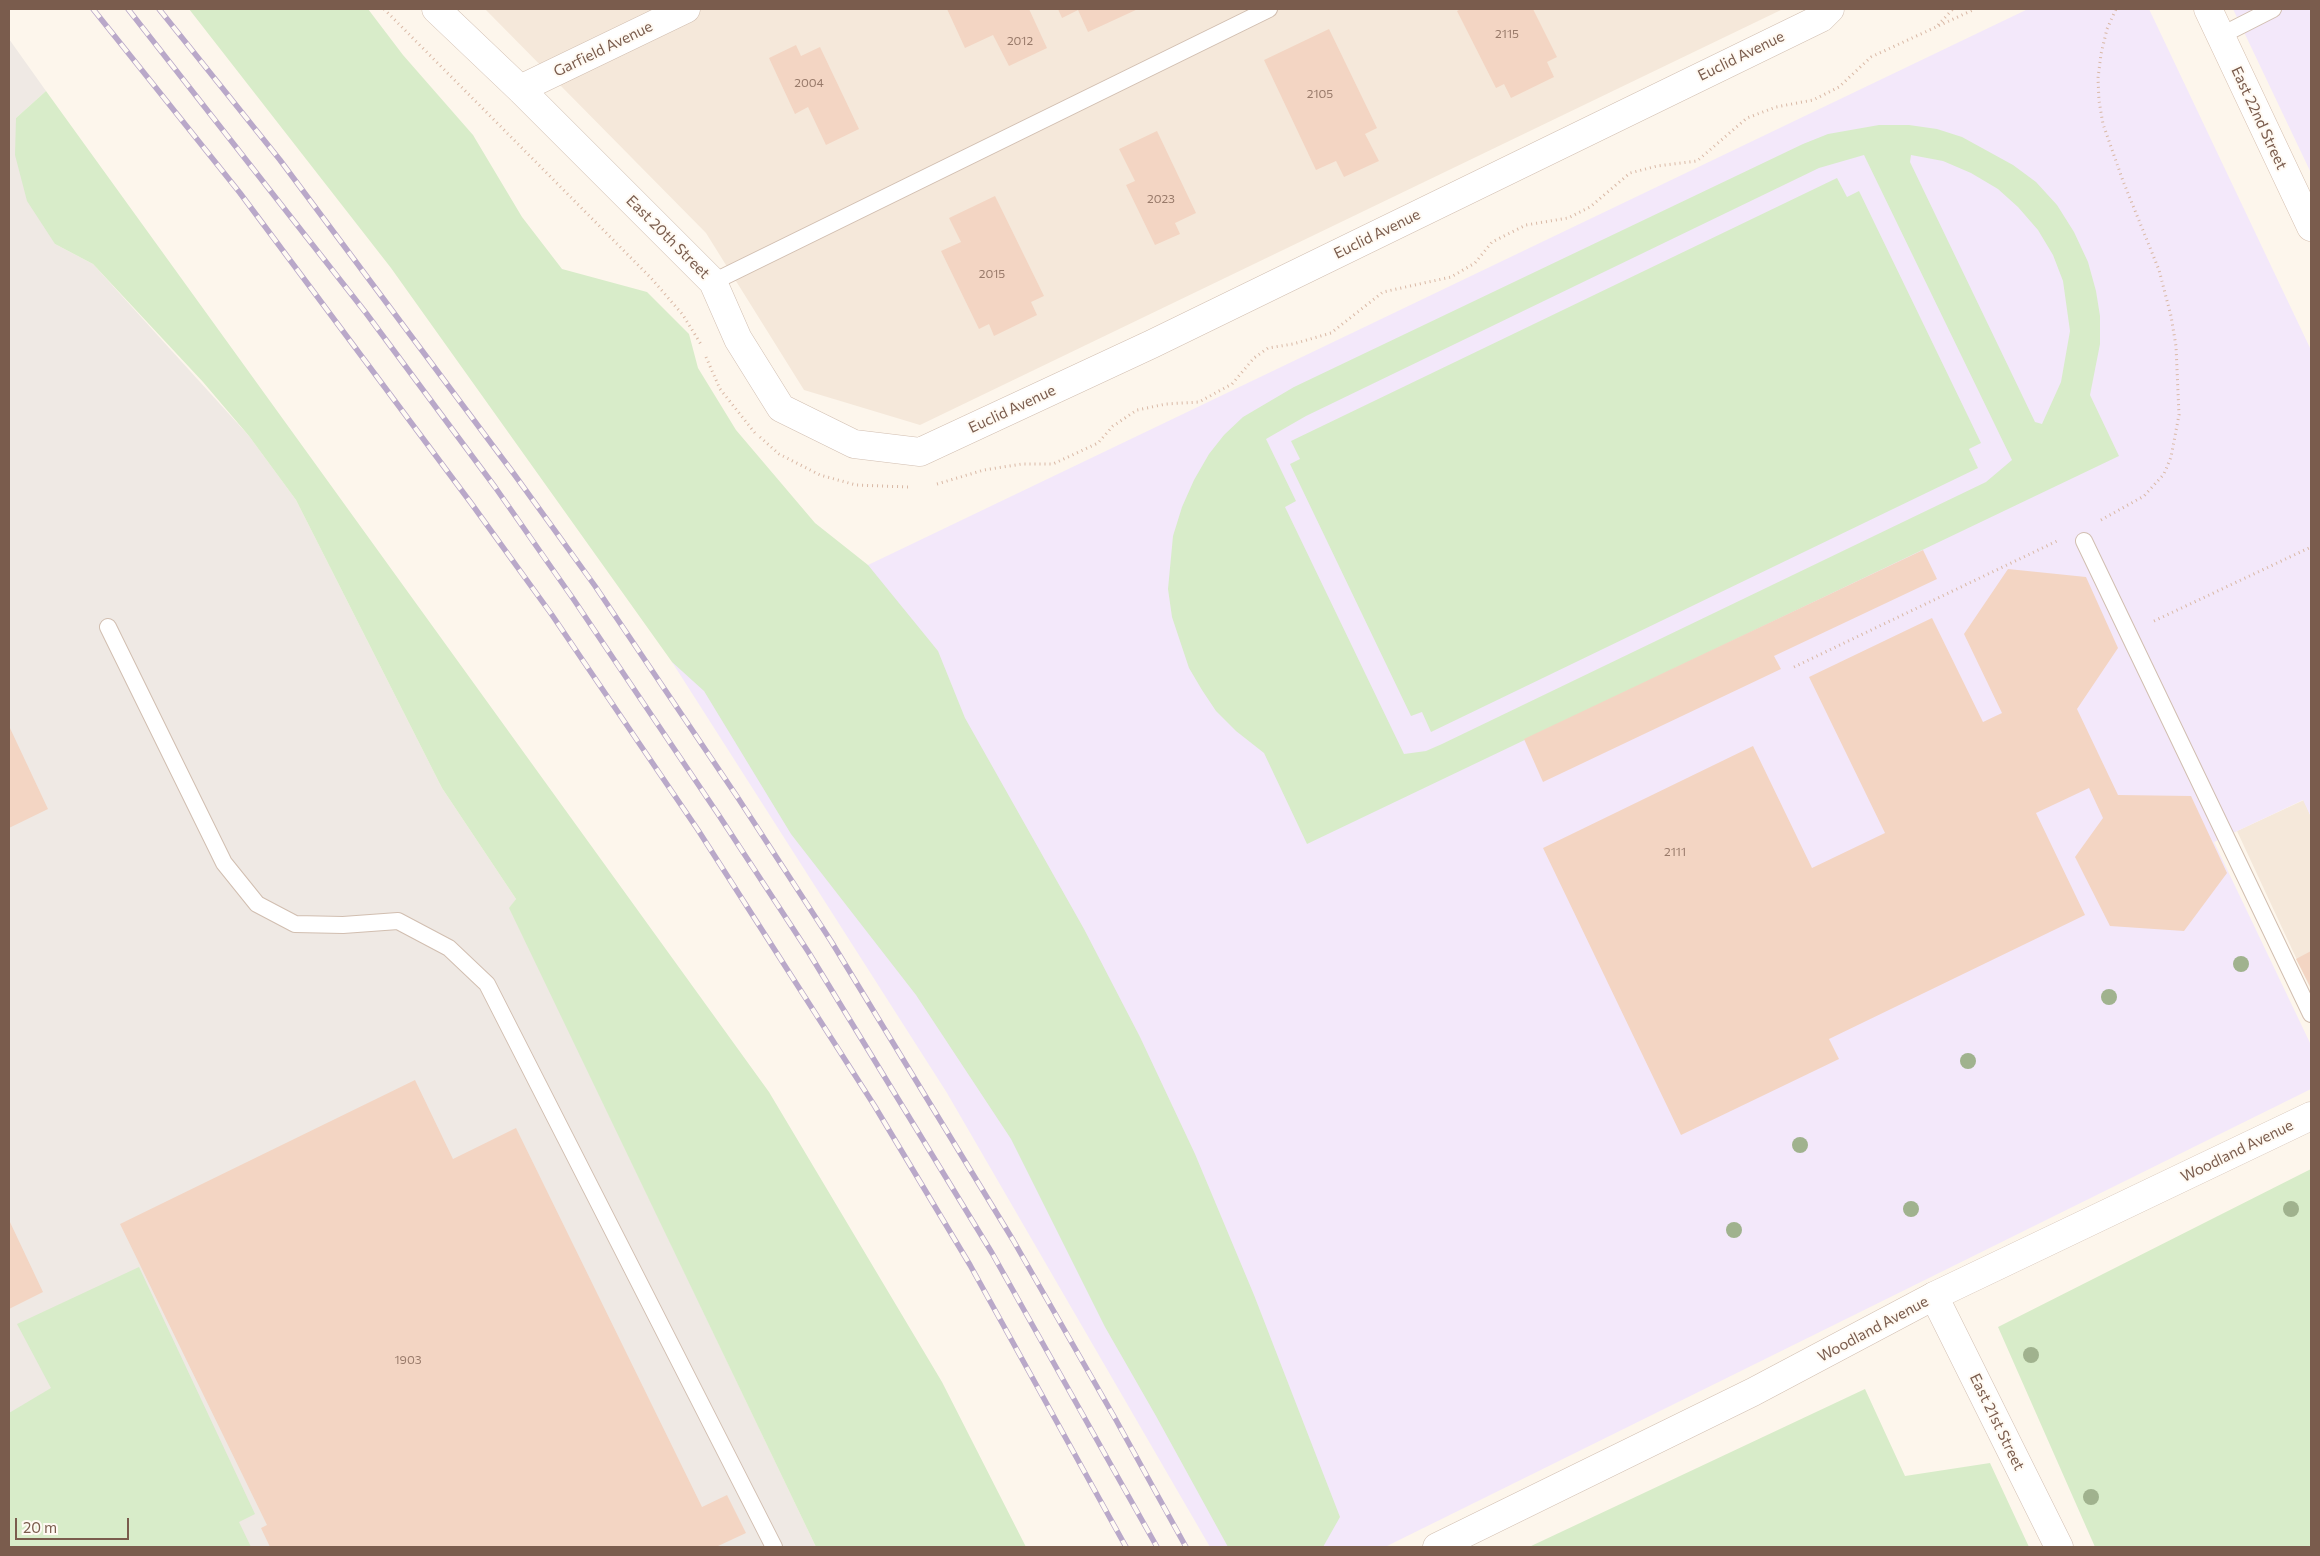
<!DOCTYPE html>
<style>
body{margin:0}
#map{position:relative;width:2320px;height:1556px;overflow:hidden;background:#fdf6ec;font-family:Commissioner,sans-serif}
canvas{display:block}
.frame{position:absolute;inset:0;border:10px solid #7a5c4d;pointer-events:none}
.scale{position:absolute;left:15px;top:1518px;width:114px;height:22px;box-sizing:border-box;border:2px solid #7a5c4d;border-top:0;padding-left:6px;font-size:15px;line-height:18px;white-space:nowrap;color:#7a5c4d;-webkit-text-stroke:4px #fffaf3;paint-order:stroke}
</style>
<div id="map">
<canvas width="2320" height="1556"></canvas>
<div class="frame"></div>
<div class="scale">20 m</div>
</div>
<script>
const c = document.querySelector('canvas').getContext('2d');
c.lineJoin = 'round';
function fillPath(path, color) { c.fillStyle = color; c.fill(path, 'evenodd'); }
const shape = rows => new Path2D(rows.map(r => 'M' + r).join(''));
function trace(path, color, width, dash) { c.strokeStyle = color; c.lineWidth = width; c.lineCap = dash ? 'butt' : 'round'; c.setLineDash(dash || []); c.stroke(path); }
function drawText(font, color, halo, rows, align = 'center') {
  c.font = font + ' Commissioner,sans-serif'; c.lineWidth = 4; c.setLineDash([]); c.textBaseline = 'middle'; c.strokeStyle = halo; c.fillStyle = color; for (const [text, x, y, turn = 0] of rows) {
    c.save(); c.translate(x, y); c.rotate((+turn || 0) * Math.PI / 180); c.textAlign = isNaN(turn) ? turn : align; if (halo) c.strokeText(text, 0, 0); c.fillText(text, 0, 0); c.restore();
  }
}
fillPath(shape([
 [485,9,1783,9,920,425,804,390,706,233],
 [2304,800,2311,817,2311,990,2237,831]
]), '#f5e8da');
fillPath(shape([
 [9,39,46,91,16,118,55,244,93,264,249,436,296,500,442,788,516,899,510,908,816,1547,9,1547]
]), '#efe9e4');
fillPath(shape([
 [2028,9,2149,9,2311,350,2311,817,2303,800,2214,842,2311,1045,2311,1089,1385,1547,1210,1547,947,1093,672,662,868,565],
 [2233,9,2311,9,2311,173]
]), '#f3e8fa');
fillPath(shape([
 [189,9,368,9,403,55,473,135,522,217,562,269,647,292,689,334,698,368,736,430,815,523,868,565,938,651,965,718,1084,929,1140,1037,1195,1154,1254,1295,1340,1517,1323,1547,1228,1547,1156,1416,1105,1327,1011,1139,916,995,791,834,704,691,672,662,391,268],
 [46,91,769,1092,942,1382,1026,1547,816,1547,509,908,516,899,442,788,296,500,249,436,203,382,93,264,55,244,27,201,15,155,16,118],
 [1879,125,1909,125,1937,129,1962,137,2013,165,2036,182,2057,205,2074,232,2088,262,2096,291,2100,316,2100,344,2090,395,2119,456,1307,844,1264,753,1236,731,1216,711,1202,690,1189,668,1172,617,1168,589,1173,536,1182,507,1194,480,1209,454,1224,435,1243,417,1294,387,1803,144,1828,134],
 [1864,155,2012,460,1986,482,1442,744,1426,751,1404,754,1285,507,1296,501,1266,439,1306,416,1819,168],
 [1911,155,1943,161,1971,173,1998,189,2018,207,2038,230,2053,255,2063,281,2070,331,2061,382,2042,424,2035,422,1910,162],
 [1837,178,1847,197,1859,191,1981,443,1969,449,1978,468,1431,732,1422,712,1411,716,1290,464,1300,459,1291,441],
 [2311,1169,2311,1547,2095,1547,1998,1327],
 [139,1267,255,1514,239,1522,251,1547,9,1547,9,1413,51,1388,17,1324],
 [1865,1389,1905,1476,1990,1463,2029,1547,1529,1547]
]), '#d8ecc9');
fillPath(shape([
 [947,9,1029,9,1047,48,1009,66,993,35,965,48],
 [1058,9,1138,9,1088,32,1078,10,1062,18],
 [1461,9,1533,9,1557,57,1547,62,1554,77,1511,98,1504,84,1496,88,1457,11],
 [1329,29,1377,128,1365,134,1379,161,1344,177,1336,161,1316,170,1264,60],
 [796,45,801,56,820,47,859,129,826,145,808,107,795,114,769,58],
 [1157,131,1196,213,1175,223,1180,234,1155,245,1126,185,1135,181,1119,149],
 [995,196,1044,296,1031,302,1037,315,994,336,989,324,979,329,941,251,961,242,949,218],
 [1923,550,1937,579,1774,656,1781,669,1543,782,1524,739],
 [2008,569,2086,577,2118,648,2077,709,2118,795,2191,796,2227,873,2184,931,2110,926,2075,857,2103,818,2089,788,2036,813,2085,915,1829,1039,1839,1059,1681,1135,1543,848,1753,746,1812,868,1885,833,1809,677,1932,618,1983,722,2002,713,1964,634],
 [9,726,48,809,9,828],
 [2311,951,2311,988,2296,959],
 [415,1080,453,1159,516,1128,702,1507,727,1495,746,1533,716,1547,270,1547,261,1528,267,1525,120,1224],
 [9,1220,43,1292,9,1309]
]), '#f3d5c3');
const service = shape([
 [2220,36,2273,9],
 [713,282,1269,9],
 [2084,541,2311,1014],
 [108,627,224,863,257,904,295,924,343,925,398,921,449,948,487,984,774,1547]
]);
const minor = shape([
 [436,9,520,89,713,282,738,339,781,408,854,444,920,452,1152,344,1821,18,1830,9],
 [520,89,686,9],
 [1934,1296,2059,1547]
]);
const tertiary = shape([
 [1437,1547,1753,1392,1934,1296,2311,1116]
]);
const secondary = shape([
 [2208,9,2311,227]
]);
trace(service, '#d1beb0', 18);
trace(minor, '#d1beb0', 29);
trace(tertiary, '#d1beb0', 29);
trace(secondary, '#d6c0b0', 29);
trace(shape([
 [384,9,651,278,683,315,702,346],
 [1938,25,1953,9],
 [706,357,720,389,755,433],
 [760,437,779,454,820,475,856,485,908,487],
 [937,484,984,470,1022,464,1053,464,1098,443,1113,426,1137,410,1166,404,1199,402,1232,384,1254,358,1268,348,1293,344,1331,333,1383,292,1451,277,1475,263,1492,242,1526,225,1568,218,1590,207,1630,173,1657,166,1697,161,1747,118,1776,107,1813,100,1839,87,1871,57,1975,9],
 [2101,520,2144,496,2164,474,2171,457,2179,415,2176,346,2171,316,2159,270,2123,181,2103,124,2099,101,2098,78,2101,54,2107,29,2116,9],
 [2154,621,2311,547],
 [1794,667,2057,541]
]), '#d9b8a5', 3, [1, 4]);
trace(service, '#fff', 16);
trace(minor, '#fff', 28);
trace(tertiary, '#fff', 28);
trace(secondary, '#fff', 28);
const rail = shape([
 [93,9,240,193,471,503,552,615,698,830,874,1105,970,1265,1126,1547],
 [128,9,366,313,495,487,574,600,718,814,809,953,992,1253,1157,1547],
 [159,9,280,160,514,474,595,586,738,798,831,941,1013,1240,1116,1420,1186,1547]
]);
trace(rail, '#b9a8c9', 5.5);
trace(rail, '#fffaf3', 4, [11]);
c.fillStyle = '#a0b28e';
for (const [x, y] of [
 [2241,964],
 [2109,997],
 [1968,1061],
 [1800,1145],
 [1911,1209],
 [2291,1209],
 [1734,1230],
 [2031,1355],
 [2091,1497]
]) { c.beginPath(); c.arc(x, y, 8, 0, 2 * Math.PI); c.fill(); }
drawText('12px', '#987a6a', null, [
 ["2115",1507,34],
 ["2012",1020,41],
 ["2004",809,83],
 ["2105",1320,94],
 ["2023",1161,199],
 ["2015",992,274],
 ["2111",1675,852],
 ["1903",408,1360]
]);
drawText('15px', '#7a5c4d', '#fffaf3', [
 ["Garfield Avenue",603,49,-26],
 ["Euclid Avenue",1741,56,-26],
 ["East 22nd Street",2259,118,65],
 ["Euclid Avenue",1377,234,-26],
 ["East 20th Street",668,237,45],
 ["Euclid Avenue",1012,409,-25],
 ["Woodland Avenue",2237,1151,-26],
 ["Woodland Avenue",1873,1329,-28],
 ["East 21st Street",1997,1422,64]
]);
</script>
